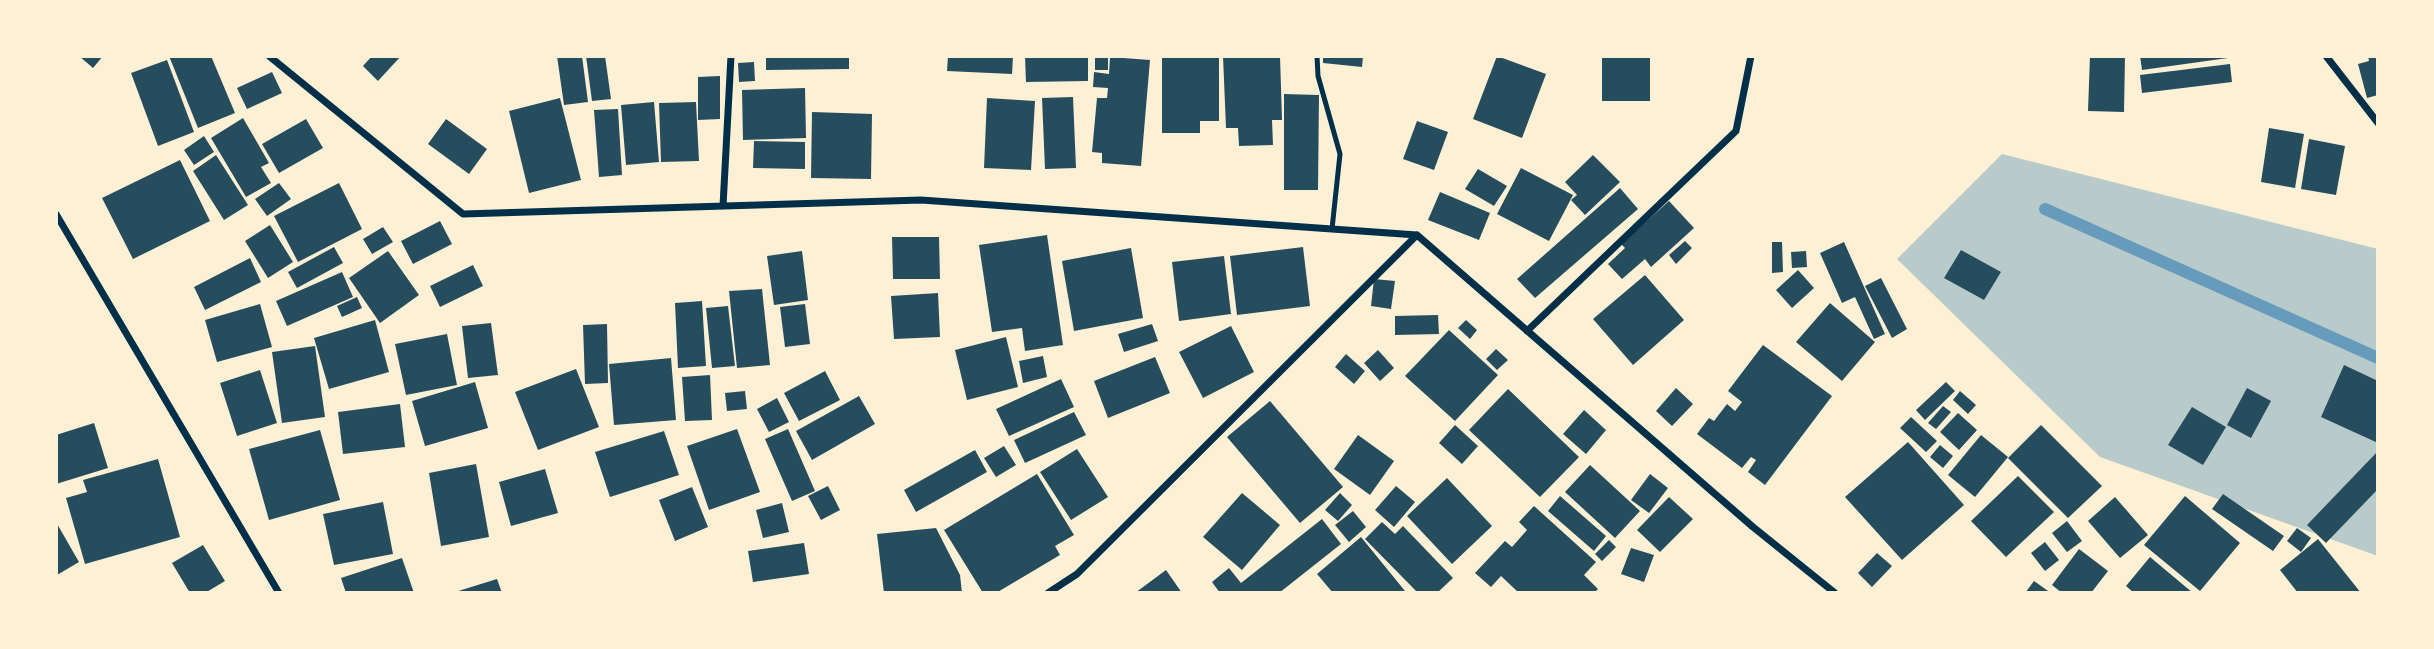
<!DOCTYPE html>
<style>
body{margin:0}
#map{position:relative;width:2434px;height:649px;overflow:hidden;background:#fdf0d5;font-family:Overpass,sans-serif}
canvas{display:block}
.frame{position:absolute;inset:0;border:58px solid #fdf0d5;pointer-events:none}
</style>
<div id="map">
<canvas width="2434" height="649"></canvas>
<div class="frame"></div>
</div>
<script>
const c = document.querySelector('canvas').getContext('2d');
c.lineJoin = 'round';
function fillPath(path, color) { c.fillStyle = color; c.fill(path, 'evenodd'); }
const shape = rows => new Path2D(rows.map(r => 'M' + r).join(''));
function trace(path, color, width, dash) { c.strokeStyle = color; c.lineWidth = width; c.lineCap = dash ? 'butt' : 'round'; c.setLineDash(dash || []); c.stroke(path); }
fillPath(shape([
 [2002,154,2378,249,2378,556,2100,457,1897,259]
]), '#b9caca');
trace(shape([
 [2045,209,2378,358]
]), '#669bbc', 12);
fillPath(shape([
 [79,56,103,56,93,68],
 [169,56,211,56,235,113,198,128],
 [372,56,401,56,378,81,363,66],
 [557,56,582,56,588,102,564,105],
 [586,56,605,56,611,99,592,101],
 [766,56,849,56,849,69,766,70],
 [948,56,1013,56,1012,74,947,71],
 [1025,56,1088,56,1088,81,1026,82],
 [1095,56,1108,56,1108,70,1095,70],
 [1162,56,1219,56,1219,121,1200,121,1200,133,1162,133],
 [1223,56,1280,56,1282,120,1272,120,1273,145,1239,146,1238,128,1226,128],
 [1323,56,1363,56,1362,67,1323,63],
 [1497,56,1546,74,1522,138,1473,119],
 [1602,56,1650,56,1650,101,1602,101],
 [2090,56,2125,56,2124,112,2088,111],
 [2140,56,2228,56,2228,58,2142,70],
 [2368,56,2378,56,2378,95,2367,98,2358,64,2369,61],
 [1110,57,1150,60,1141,166,1102,163,1102,153,1092,152,1097,98,1107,98,1108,88,1093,87,1094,72,1109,74],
 [167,60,194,132,158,146,131,73],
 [754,62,755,81,739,82,738,63],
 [2230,64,2232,82,2142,93,2140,75],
 [272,72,282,93,247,109,237,88],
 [720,76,720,119,698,120,698,77],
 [805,88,806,138,743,140,742,90],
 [1284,94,1319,95,1318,190,1284,190],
 [1073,97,1076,168,1045,169,1042,98],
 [560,98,581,180,529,193,509,111],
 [987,98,1035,101,1031,170,984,168],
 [654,102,659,162,626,165,621,105],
 [696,102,699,161,661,162,659,103],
 [618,109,622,175,599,177,594,110],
 [812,112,872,114,871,179,811,178],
 [243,118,269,163,261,167,271,183,246,197,211,138],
 [306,119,323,148,279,173,262,144],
 [446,119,487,149,469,174,428,144],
 [1417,121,1448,132,1434,170,1403,159],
 [2269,128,2304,134,2295,188,2261,182],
 [204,136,214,152,194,165,184,150],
 [2309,139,2345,146,2336,195,2301,189],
 [754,141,805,142,805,169,753,168],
 [216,155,248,205,224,220,193,171],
 [1593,155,1620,182,1585,215,1571,200,1577,195,1565,182],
 [180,160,210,221,133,259,102,198],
 [1521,168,1573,195,1549,241,1497,214],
 [1478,169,1507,186,1494,206,1465,189],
 [279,183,291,199,267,216,255,199],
 [339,183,362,229,298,262,274,216],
 [1620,188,1638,209,1535,298,1517,279],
 [1440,192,1490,213,1479,240,1428,220],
 [1669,201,1694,228,1651,267,1645,259,1622,279,1608,264,1625,248,1621,244],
 [440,221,452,244,413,264,401,241],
 [270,225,293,262,268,278,245,241],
 [383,227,393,242,372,254,363,239],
 [1047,235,1063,345,1025,351,1022,328,992,332,979,245],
 [892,237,939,237,940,279,893,279],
 [1685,241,1692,248,1676,264,1669,255],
 [1772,242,1782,242,1783,272,1772,273],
 [1844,242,1885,334,1874,339,1855,297,1842,303,1820,253],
 [334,247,343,263,297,288,288,272],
 [1303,247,1310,306,1237,315,1230,256],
 [1131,248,1143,318,1074,331,1062,261],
 [1961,250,2001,272,1984,300,1944,278],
 [388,251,419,295,380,323,349,278],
 [802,251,808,300,774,305,767,256],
 [1806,251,1807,267,1792,268,1791,252],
 [1224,256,1231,314,1179,321,1172,262],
 [250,258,261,282,205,310,194,287],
 [473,265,483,286,440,307,430,286],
 [1798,270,1814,288,1792,308,1776,290],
 [342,272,353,297,287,326,276,301],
 [1645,275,1684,320,1633,365,1593,319],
 [1881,278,1907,329,1892,338,1865,286],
 [1374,279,1395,281,1391,309,1371,306],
 [762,289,770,365,737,368,729,291],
 [938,293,940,337,894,339,891,296],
 [357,297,362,308,342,317,337,306],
 [702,301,706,366,678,368,675,303],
 [1830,303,1875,342,1842,381,1796,342],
 [260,304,272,347,217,362,205,320],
 [805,304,810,344,785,347,780,307],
 [728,306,735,366,712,368,706,308],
 [1438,315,1439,334,1395,335,1395,316],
 [375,320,389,372,329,389,314,338],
 [1466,320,1477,330,1470,339,1458,328],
 [491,323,498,375,468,378,462,326],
 [607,324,608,383,585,384,583,325],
 [1152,324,1158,341,1124,352,1118,334],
 [1231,326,1254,372,1203,398,1179,352],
 [1449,330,1498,375,1455,421,1405,376],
 [447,334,457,385,406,395,395,344],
 [1006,337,1018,387,967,400,955,350],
 [1763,345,1832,396,1765,485,1748,472,1756,460,1751,457,1742,468,1697,434,1709,418,1714,421,1727,404,1735,411,1742,402,1728,391],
 [315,346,325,417,282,423,272,352],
 [1496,349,1508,360,1497,370,1486,359],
 [1378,350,1394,368,1380,381,1364,363],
 [1346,354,1365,371,1354,384,1335,367],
 [1043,356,1047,377,1023,383,1019,361],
 [1155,357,1170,393,1108,418,1094,381],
 [671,358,676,420,614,425,609,364],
 [2344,365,2378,381,2378,443,2321,417],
 [576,369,599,427,538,450,515,392],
 [260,370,277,423,237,436,220,383],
 [825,371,840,400,799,421,784,393],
 [710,375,712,420,685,421,682,377],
 [1061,379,1074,407,1009,436,996,409],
 [475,382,488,428,425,446,412,401],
 [1946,382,1955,391,1925,420,1916,410],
 [1676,388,1693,404,1672,426,1656,411],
 [2247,388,2271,401,2251,438,2227,425],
 [1508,389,1579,457,1540,497,1469,430],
 [745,391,747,409,727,411,725,393],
 [1960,391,1976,405,1968,414,1953,400],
 [859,396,875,424,812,460,796,431],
 [777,398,789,422,769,432,757,409],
 [1270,401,1343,487,1300,523,1227,437],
 [400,404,405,447,343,454,338,412],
 [1943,406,1951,412,1936,429,1928,423],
 [2192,407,2226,427,2203,465,2168,445],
 [1584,410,1606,430,1586,454,1563,434],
 [1074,412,1086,435,1025,463,1014,440],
 [1958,413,1977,430,1959,450,1940,432],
 [1911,417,1937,441,1926,452,1900,428],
 [94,423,108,468,56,484,56,435],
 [1455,425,1478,446,1462,464,1439,443],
 [2041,425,2102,486,2068,518,2008,458],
 [737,429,760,492,709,510,687,446],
 [788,429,815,491,792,501,765,439],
 [320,430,340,500,269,520,249,449],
 [664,431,679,475,610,497,595,452],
 [1358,435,1394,461,1370,495,1334,469],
 [1981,435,2008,457,1975,497,1948,475],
 [1908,442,1964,505,1902,560,1845,497],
 [1940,445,1953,456,1943,468,1930,457],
 [1004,446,1016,465,996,477,984,458],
 [1077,449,1108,497,1071,520,1040,472],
 [975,450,987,472,916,512,904,490],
 [2378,451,2378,489,2326,543,2307,525],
 [158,459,180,537,85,564,66,498,87,492,83,480],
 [476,464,489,537,441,546,429,473],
 [1590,465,1640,511,1615,538,1565,492],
 [545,469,558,513,511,526,499,482],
 [1037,474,1074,535,1055,546,1060,555,996,593,983,593,944,530],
 [1650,474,1668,488,1649,513,1631,500],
 [2018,476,2054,512,2006,557,1971,521],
 [1447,478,1492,526,1452,564,1407,516],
 [828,486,840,510,821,520,808,496],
 [1396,486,1415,502,1394,527,1375,510],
 [692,487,708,527,675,541,659,500],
 [1242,493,1280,525,1242,570,1203,537],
 [1340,493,1352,505,1338,521,1325,510],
 [2223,494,2284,536,2273,551,2212,509],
 [1560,496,1606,536,1594,551,1548,511],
 [2185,496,2240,543,2200,591,2144,545],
 [1669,497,1693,519,1660,552,1637,530],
 [2115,497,2148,535,2120,558,2088,521],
 [383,502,393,554,334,565,323,514],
 [782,503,789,532,763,538,756,510],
 [1534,506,1596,562,1584,575,1598,589,1594,593,1519,593,1501,576,1491,587,1475,573,1505,541,1512,547,1527,530,1519,522],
 [1353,511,1366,527,1349,542,1335,525],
 [1322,519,1341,544,1279,593,1220,593,1212,582,1229,568,1241,583],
 [2067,521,2082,541,2067,552,2052,533],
 [56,522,79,562,57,575,56,572],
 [1382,522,1395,534,1403,526,1453,578,1437,593,1418,593,1365,539],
 [936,528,960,575,962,593,884,593,877,534],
 [2297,528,2311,538,2301,552,2287,541],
 [1361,537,1405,591,1402,593,1333,593,1317,574],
 [2318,539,2361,593,2298,593,2280,570],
 [1609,540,1616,547,1602,561,1595,554],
 [2045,542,2059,560,2045,571,2031,553],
 [804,543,809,574,753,582,748,551],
 [203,545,225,581,205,593,190,593,172,563],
 [1631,548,1654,555,1644,582,1621,574],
 [2079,549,2108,571,2091,593,2062,593,2052,585],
 [1877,553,1892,566,1872,587,1858,573],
 [2150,557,2193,593,2134,593,2126,586],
 [402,558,414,593,346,593,341,578],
 [1166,570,1182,593,1135,593],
 [497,579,502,593,455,593,455,592],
 [2034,581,2051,593,2025,593]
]), '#264d5e');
trace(shape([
 [1317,56,1318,76,1340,154,1332,229]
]), '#003049', 5);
trace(shape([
 [269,56,463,214,921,200,1417,235,1753,527,1835,593],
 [2326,56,2378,123],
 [723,206,731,56],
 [56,214,279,593],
 [1527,331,1736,131,1751,56],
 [1048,593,1077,574,1417,235]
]), '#003049', 7);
</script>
